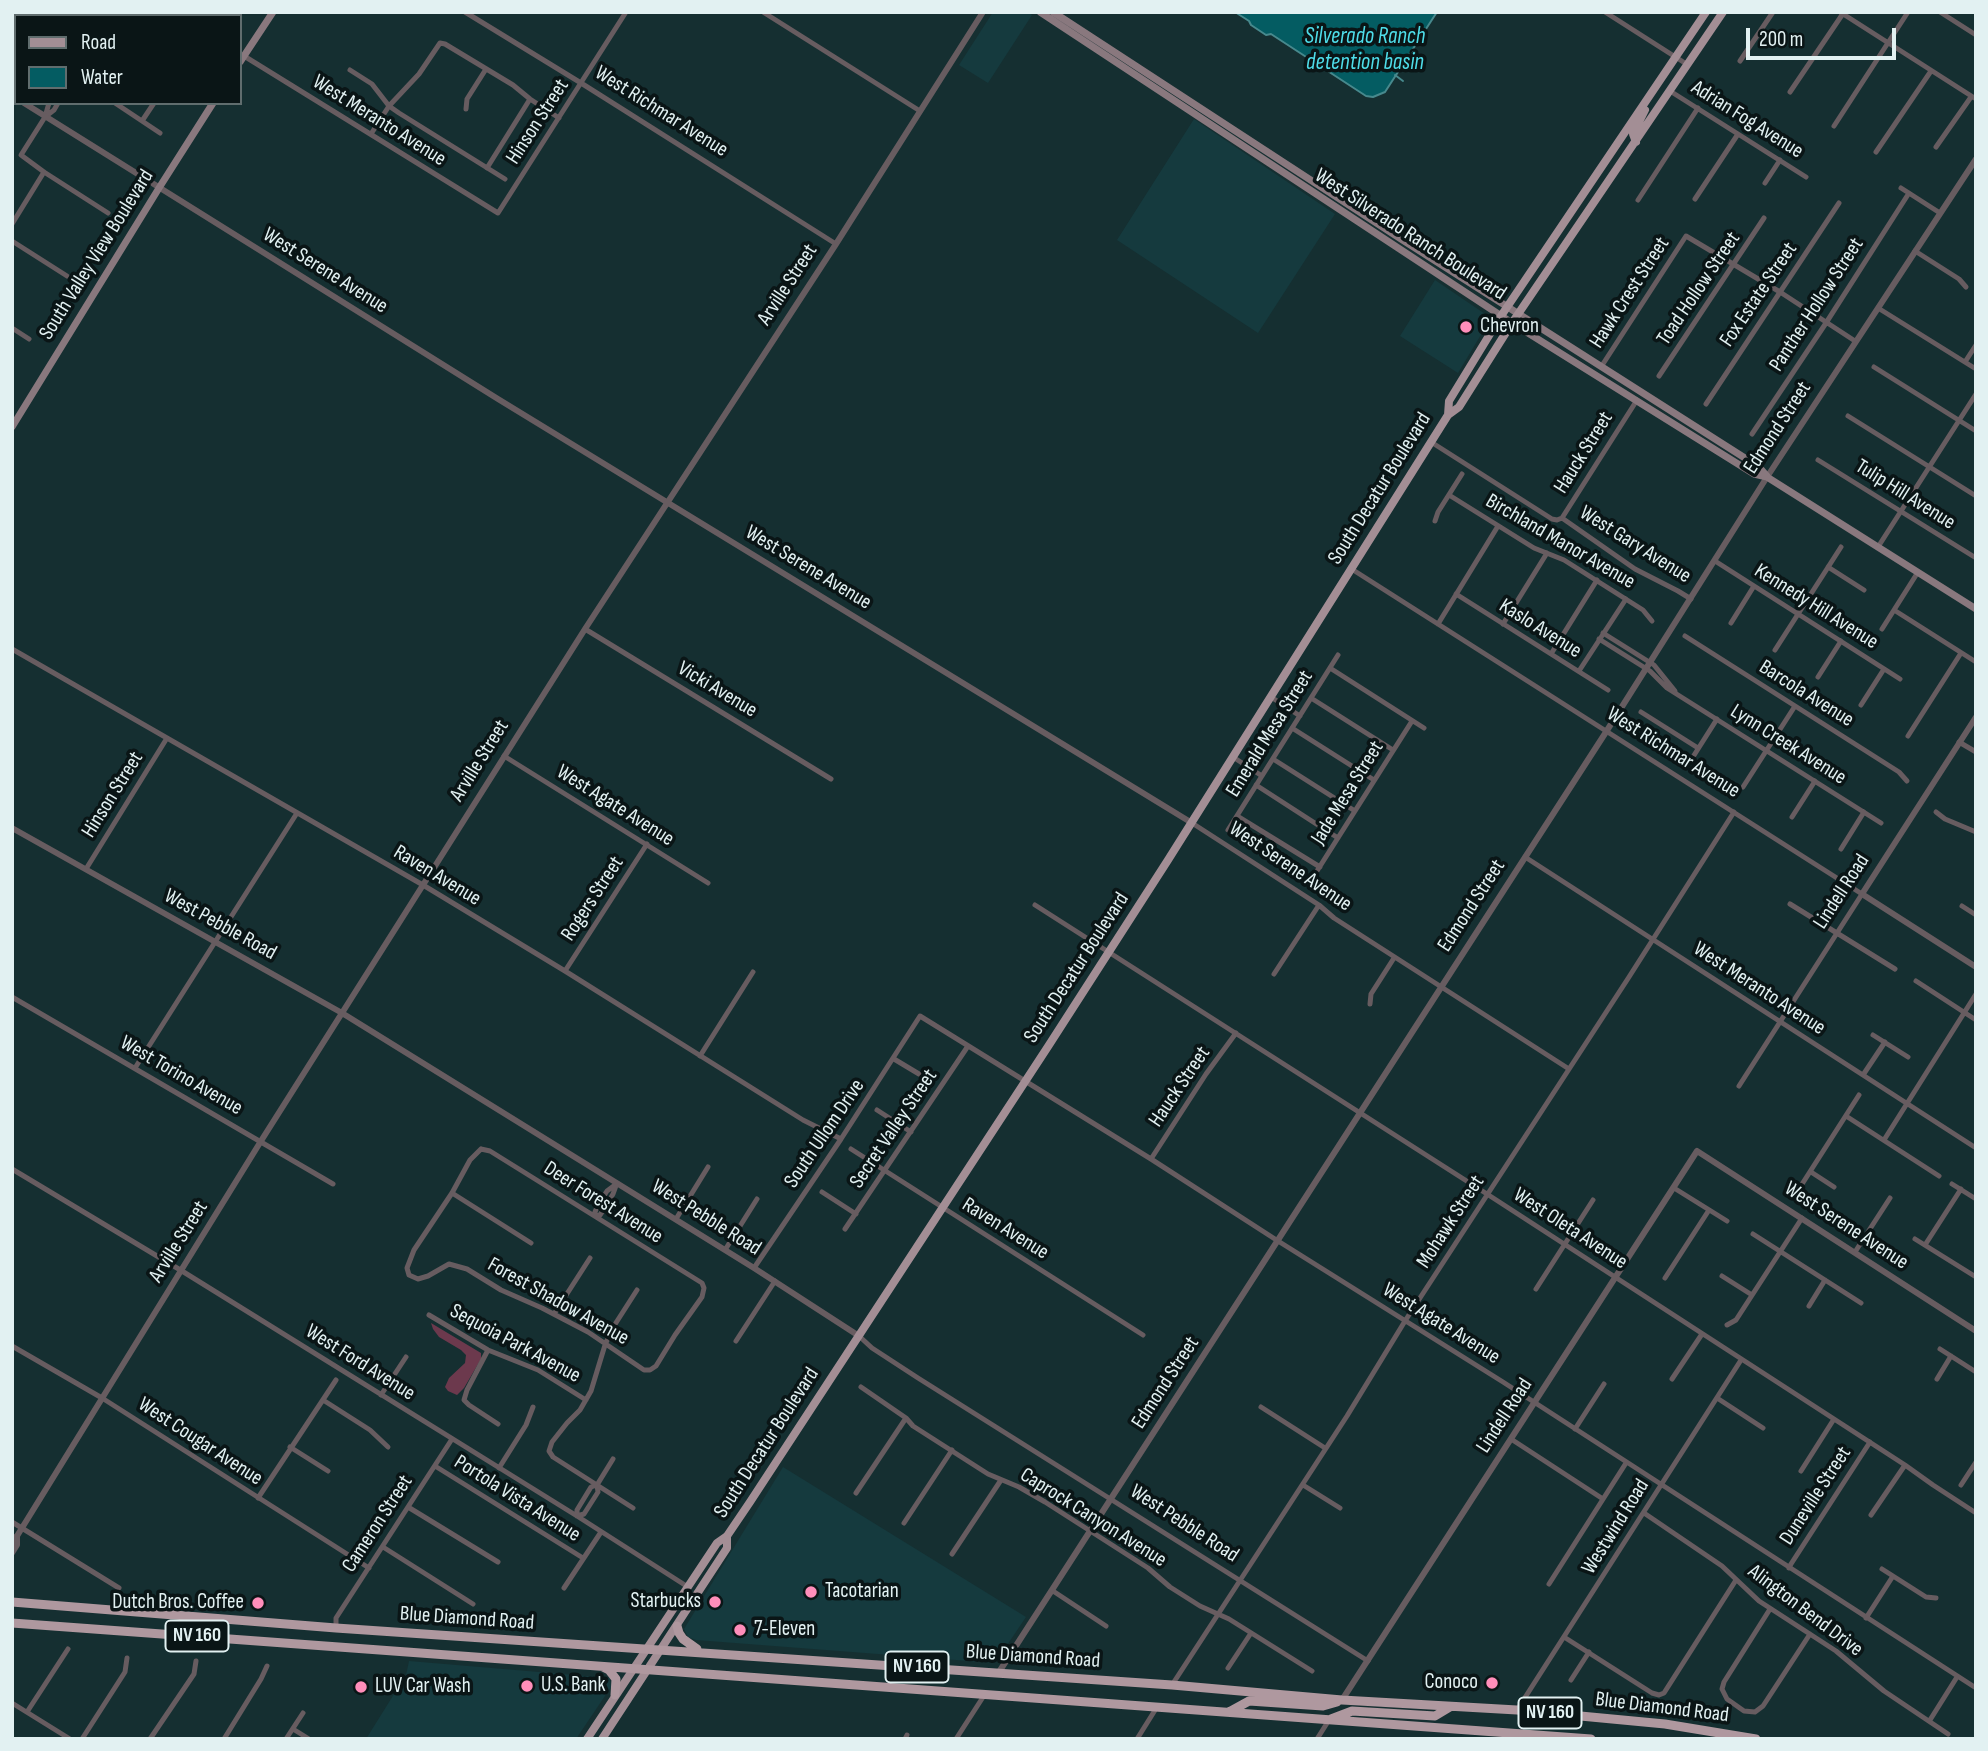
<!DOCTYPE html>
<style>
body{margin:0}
#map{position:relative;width:1988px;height:1751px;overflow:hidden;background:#152f31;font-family:"Sofia Sans Condensed",sans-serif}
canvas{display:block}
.frame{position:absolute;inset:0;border:14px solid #e2f1f2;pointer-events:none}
.legend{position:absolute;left:14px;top:14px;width:228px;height:91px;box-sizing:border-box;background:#0a1516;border:2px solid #606d6e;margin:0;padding:9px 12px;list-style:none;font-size:21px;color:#e2f1f2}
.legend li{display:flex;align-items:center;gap:14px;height:35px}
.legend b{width:35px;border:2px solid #606d6e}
.scale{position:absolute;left:1746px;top:28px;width:150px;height:32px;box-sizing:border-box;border:4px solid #e2f1f2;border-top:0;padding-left:9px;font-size:21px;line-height:24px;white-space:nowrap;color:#e2f1f2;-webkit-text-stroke:5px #0a1516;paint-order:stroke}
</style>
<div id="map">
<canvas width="1988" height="1751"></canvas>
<div class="frame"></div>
<ul class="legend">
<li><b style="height:9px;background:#a38e95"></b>Road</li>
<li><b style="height:19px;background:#045c62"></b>Water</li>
</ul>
<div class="scale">200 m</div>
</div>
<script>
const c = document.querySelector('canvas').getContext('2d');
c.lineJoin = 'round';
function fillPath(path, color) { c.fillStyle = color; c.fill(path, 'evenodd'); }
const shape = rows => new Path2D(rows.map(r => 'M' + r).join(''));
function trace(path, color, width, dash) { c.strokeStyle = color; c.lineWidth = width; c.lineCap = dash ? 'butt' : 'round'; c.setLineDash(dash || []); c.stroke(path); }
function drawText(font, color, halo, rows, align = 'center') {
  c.font = font + ' "Sofia Sans Condensed",sans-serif'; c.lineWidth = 7; c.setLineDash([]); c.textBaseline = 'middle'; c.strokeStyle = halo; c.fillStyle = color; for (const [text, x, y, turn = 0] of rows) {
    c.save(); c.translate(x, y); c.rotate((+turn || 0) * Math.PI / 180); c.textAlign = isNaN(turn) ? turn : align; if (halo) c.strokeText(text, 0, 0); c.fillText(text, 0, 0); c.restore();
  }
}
fillPath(shape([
 [993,12,1028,12,1032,15,988,83,959,65],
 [1194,119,1335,214,1258,333,1117,240],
 [1435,280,1491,318,1458,373,1400,336],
 [783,1467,1026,1617,995,1663,696,1640,688,1637,684,1629],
 [409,1661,610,1678,611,1687,576,1739,366,1739,406,1675]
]), '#153a3e');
fillPath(shape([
 [431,1323,481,1353,481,1359,464,1388,457,1395,448,1391,445,1387,449,1378,465,1363,466,1355,461,1350,439,1337,433,1329]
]), '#6c394d');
const water = shape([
 [1235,12,1437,12,1385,92,1373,97,1366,96,1271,34,1266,35,1251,25,1249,21,1235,12]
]);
fillPath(water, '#045c62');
trace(water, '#47898d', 2);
trace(shape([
 [1395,75,1403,81]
]), '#47898d', 2);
trace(shape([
 [106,12,112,16],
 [465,12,581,83,836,244],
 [763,12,920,111],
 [1605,12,1688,65],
 [1840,12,1976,99],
 [1940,12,1976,35],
 [53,16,55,12],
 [12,36,16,39],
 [244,56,498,213,626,12],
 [1740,61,1773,12],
 [350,70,372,84,389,106,399,113,505,179],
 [1670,91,1806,177],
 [1790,92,1844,12],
 [58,103,54,110,45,117,21,155,44,172,108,213],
 [115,103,160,133],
 [466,109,467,99,486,69],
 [45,117,49,103],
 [142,121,154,103],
 [1834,126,1908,12],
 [371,134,389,106,419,74,440,43,445,44,513,85,530,99,559,118],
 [1936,147,1971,97],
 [1876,152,1931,71],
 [487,168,530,99],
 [1765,183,1780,160],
 [1901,188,1940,213],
 [1695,199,1738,134],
 [1638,200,1698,108],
 [12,224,44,172],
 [12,241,67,276],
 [1915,251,1959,279,1966,287],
 [1878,308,1976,369],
 [12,328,29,339],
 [1965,362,1976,345],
 [1601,367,1686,236,1780,292,1855,341],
 [1874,367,1976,431],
 [1659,376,1764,218],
 [1706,404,1839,203],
 [1848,416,1976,496],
 [1752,434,1826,323,1909,193],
 [1431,442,1552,519,1557,520,1562,518,1637,400],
 [1818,460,1976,558],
 [1449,495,1534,548,1564,560,1643,610,1652,621],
 [1562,518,1635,569,1678,591,1691,599],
 [1435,521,1438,512,1462,474],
 [1878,547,1976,394],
 [1715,561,1900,679],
 [1828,567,1864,590],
 [1350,568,1862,894,1739,1086],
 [1456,594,1608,690],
 [1894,610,1976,662],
 [1731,623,1754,586],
 [1438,624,1498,526],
 [1503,624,1547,553],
 [585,629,831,779],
 [1882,629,1918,572],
 [1603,633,1654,665,1675,691],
 [1685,636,1899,772,1907,781],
 [1599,639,1650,671,1667,688,1881,823],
 [12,649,423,885,565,971,803,1120,841,1139],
 [1775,650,1841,547],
 [1551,654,1597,580],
 [1330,668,1424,728],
 [1579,671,1626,599],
 [1818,677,1841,641],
 [1271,697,1300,716],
 [1311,698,1393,750],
 [1861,705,1884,669],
 [1641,712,1698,748],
 [1292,728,1374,780],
 [1908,736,1961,653],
 [1959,742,1976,752],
 [504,756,708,883],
 [1233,757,1262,776],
 [1273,759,1355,811],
 [1691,760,1717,719],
 [1256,785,1338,838],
 [1743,787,1795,706],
 [1936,812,1945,819,1976,832],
 [1237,816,1320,867],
 [1792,817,1815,781],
 [1192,823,1319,905,1334,918,1569,1069],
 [1228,830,1338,655],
 [1841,849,1864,812],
 [1525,857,1976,1148],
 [86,869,167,738],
 [1310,882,1412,721],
 [1790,904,1895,969],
 [1035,905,1487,1194,1905,1465,1933,1485,1976,1513],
 [1962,906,1976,915],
 [565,971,647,844],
 [1274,974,1319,905],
 [1916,981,1976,1020],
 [12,997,333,1184],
 [1370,1004,1371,994,1394,958],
 [1873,1035,1908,1057],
 [700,1056,753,972],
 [894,1059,919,1074],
 [135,1068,297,813],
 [1863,1075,1885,1042],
 [877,1110,911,1132],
 [1846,1116,1939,1176],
 [1884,1140,1976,994],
 [481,1149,490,1151,702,1283,704,1288,702,1297,675,1335,656,1366,650,1370,644,1370,588,1332,542,1308,501,1290,467,1269,449,1264,428,1276,418,1279,409,1275,407,1268,414,1250,452,1193,470,1160,481,1149],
 [851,1149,1143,1335],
 [1151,1159,1206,1074,1236,1033],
 [12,1169,182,1271,577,1516,688,1587],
 [1811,1172,1834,1187],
 [1952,1184,1976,1199],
 [1674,1188,1727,1221],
 [822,1192,856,1214],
 [1797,1192,1859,1095],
 [452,1193,531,1243],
 [595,1216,600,1215,604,1209,613,1194,617,1183],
 [595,1216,595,1212,598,1205,607,1191,615,1185],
 [676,1219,708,1167],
 [845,1229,968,1046],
 [1753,1234,1861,1303],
 [1915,1239,1976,1277],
 [1925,1245,1961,1189],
 [725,1250,757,1199],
 [1855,1252,1890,1198],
 [754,1268,841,1139,920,1016,1151,1159,1278,1241,1503,1382,1976,1688],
 [1722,1276,1752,1295],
 [1665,1278,1709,1210],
 [1536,1289,1593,1200],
 [1809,1306,1825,1280],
 [554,1314,590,1258],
 [429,1315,488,1350,538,1370,586,1400],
 [1727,1325,1736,1320,1802,1218],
 [859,1336,872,1348,918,1378,1368,1661],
 [736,1341,775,1281],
 [12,1346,102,1398,369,1568],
 [1940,1349,1976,1372],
 [488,1350,467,1390,464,1400,469,1405,498,1424],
 [1672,1379,1702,1334],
 [1937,1379,1951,1356],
 [861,1387,906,1418,913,1426,988,1474,1019,1487,1045,1502,1148,1568,1170,1587,1200,1606,1229,1619,1312,1671],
 [381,1395,406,1357],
 [1717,1398,1763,1428],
 [323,1400,370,1430,388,1447],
 [1261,1407,1325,1448],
 [1575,1429,1604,1384],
 [1511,1439,1603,1499],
 [290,1447,328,1471],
 [435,1466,583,1558],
 [499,1468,526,1425,533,1407],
 [1801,1471,1834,1419],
 [1303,1485,1340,1508],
 [1961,1485,1976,1462],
 [856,1493,906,1418],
 [258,1498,336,1380],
 [408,1507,498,1562],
 [633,1508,553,1457,549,1451,552,1442,567,1423,580,1410,591,1391,605,1345,612,1329,637,1290],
 [1644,1513,1722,1566,1759,1601,1836,1651,1884,1691,1948,1734],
 [1871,1515,1905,1465],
 [577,1516,577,1510,591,1487,597,1485,613,1459],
 [577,1516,584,1514,598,1492,597,1485],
 [12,1522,119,1588],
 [904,1523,952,1450],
 [383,1547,473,1604],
 [952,1554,1001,1480],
 [1789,1568,1791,1564,1870,1442],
 [1882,1569,1926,1597,1936,1598],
 [1549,1584,1626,1463],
 [564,1588,601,1532],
 [1053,1591,1106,1626],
 [1770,1609,1724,1682,1722,1689,1727,1699,1744,1711,1755,1712,1763,1706,1810,1634],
 [1866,1618,1893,1576],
 [336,1628,336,1618,452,1439],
 [1564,1637,1652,1693,1659,1695,1664,1693,1736,1580],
 [1228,1668,1251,1633],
 [1571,1680,1589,1652],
 [1172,1685,1347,1416,1405,1321,1629,977,1734,812],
 [12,1703,70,1739],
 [1517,1710,1741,1360],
 [27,1712,68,1649],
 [1930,1720,1957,1677],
 [293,1729,309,1739],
 [82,1739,125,1672,127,1658],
 [150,1739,194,1674,196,1661],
 [224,1739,261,1679,267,1666],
 [286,1739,303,1713],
 [905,1739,907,1735],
 [956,1739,985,1694],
 [1137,1739,1157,1707],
 [1317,1739,1329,1720]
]), '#675c60', 5);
trace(shape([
 [12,96,16,98],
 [24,103,498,399,1192,823],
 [1976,717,1862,894,1976,967],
 [12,828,342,1013,754,1268,859,1336],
 [12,1539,17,1536,261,1141,585,629,836,244,983,12],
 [12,1553,17,1545,17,1536],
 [999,1672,1606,732,1767,477,1976,159],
 [1342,1700,1697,1151,1976,1331]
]), '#675c60', 6);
trace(shape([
 [1040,12,1512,323,1754,474,1767,477,1976,609],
 [1053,12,1401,239,1759,467,1767,476],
 [240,62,273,12],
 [12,427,159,188,213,103]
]), '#89787e', 7);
trace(shape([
 [1636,142,1633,134,1645,110],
 [1448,415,1449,401,1501,316,1706,12],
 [587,1739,717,1543,727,1536,750,1502,1049,1045,1168,860,1448,415,1459,407,1512,323,1723,12],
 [602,1739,727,1548,727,1536]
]), '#a38e95', 8);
trace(shape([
 [12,1602,336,1628,1172,1685,1342,1700,1517,1710,1665,1724,1756,1739],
 [12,1623,1591,1739],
 [677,1626,679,1633,683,1639,697,1649],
 [603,1667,609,1670,616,1679,615,1695],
 [1229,1712,1249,1701,1323,1706,1337,1702],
 [1331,1719,1352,1711,1435,1716,1450,1707]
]), '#af989f', 9);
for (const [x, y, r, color] of [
 [1466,327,7,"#ff8eba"],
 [811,1592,7,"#ff8eba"],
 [715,1602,7,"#ff8eba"],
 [258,1603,7,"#ff8eba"],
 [740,1630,7,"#ff8eba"],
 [1492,1683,7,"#ff8eba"],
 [527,1686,7,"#ff8eba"],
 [361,1687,7,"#ff8eba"]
]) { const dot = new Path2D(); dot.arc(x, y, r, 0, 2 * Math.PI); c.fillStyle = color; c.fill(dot); trace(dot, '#0a1516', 2.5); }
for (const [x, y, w] of [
 [197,1636,63],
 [917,1667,63],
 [1550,1713,63]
]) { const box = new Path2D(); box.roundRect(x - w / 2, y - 15.5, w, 31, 5); c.fillStyle = '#0a1516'; c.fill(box); trace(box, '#e2f1f2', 2); }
drawText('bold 19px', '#e2f1f2', null, [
 ["NV 160",197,1636],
 ["NV 160",917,1667],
 ["NV 160",1550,1713]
]);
drawText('21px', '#e2f1f2', '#0a1516', [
 ["West Richmar Avenue",661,112,32],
 ["Adrian Fog Avenue",1747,120,32],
 ["West Meranto Avenue",379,121,32],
 ["Hinson Street",538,122,-57],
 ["West Silverado Ranch Boulevard",1410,235,33],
 ["South Valley View Boulevard",97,255,-58],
 ["West Serene Avenue",325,271,32],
 ["Arville Street",788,285,-57],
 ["Toad Hollow Street",1699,289,-56],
 ["Hawk Crest Street",1630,293,-57],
 ["Fox Estate Street",1759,295,-56],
 ["Panther Hollow Street",1817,305,-57],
 ["Edmond Street",1778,428,-57],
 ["Hauck Street",1584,453,-58],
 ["South Decatur Boulevard",1380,489,-58],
 ["Tulip Hill Avenue",1905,495,32],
 ["Birchland Manor Avenue",1560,542,30],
 ["West Gary Avenue",1635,545,32],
 ["West Serene Avenue",808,568,31],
 ["Kennedy Hill Avenue",1816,607,32],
 ["Kaslo Avenue",1540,629,32],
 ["Vicki Avenue",717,690,31],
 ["Barcola Avenue",1806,694,32],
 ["Emerald Mesa Street",1270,734,-58],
 ["Lynn Creek Avenue",1788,745,32],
 ["West Richmar Avenue",1673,753,32],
 ["Arville Street",480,761,-58],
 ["Jade Mesa Street",1348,793,-58],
 ["Hinson Street",113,795,-58],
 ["West Agate Avenue",615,806,32],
 ["West Serene Avenue",1290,867,34],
 ["Raven Avenue",437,876,31],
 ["Lindell Road",1842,892,-57],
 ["Rogers Street",593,899,-57],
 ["Edmond Street",1472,906,-57],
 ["West Pebble Road",220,925,29],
 ["South Decatur Boulevard",1077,968,-57],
 ["West Meranto Avenue",1759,989,33],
 ["West Torino Avenue",181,1076,30],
 ["Hauck Street",1180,1087,-56],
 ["Secret Valley Street",894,1129,-56],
 ["South Ullom Drive",825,1134,-56],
 ["Deer Forest Avenue",603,1203,32],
 ["West Pebble Road",706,1218,32],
 ["Mohawk Street",1451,1222,-57],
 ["West Serene Avenue",1846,1226,33],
 ["Raven Avenue",1005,1229,32],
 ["West Oleta Avenue",1570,1229,33],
 ["Arville Street",179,1242,-58],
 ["Forest Shadow Avenue",558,1302,29],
 ["West Agate Avenue",1441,1324,32],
 ["Sequoia Park Avenue",515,1344,28],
 ["West Ford Avenue",360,1363,32],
 ["Edmond Street",1166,1383,-57],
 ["Lindell Road",1505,1416,-57],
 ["West Cougar Avenue",200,1442,33],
 ["South Decatur Boulevard",767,1443,-57],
 ["Duneville Street",1816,1496,-57],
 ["Portola Vista Avenue",517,1499,32],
 ["Caprock Canyon Avenue",1093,1518,32],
 ["Cameron Street",378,1524,-57],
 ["West Pebble Road",1184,1524,33],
 ["Westwind Road",1616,1527,-58],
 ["Alington Bend Drive",1805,1611,37],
 ["Blue Diamond Road",467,1619,4],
 ["Blue Diamond Road",1033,1657,4],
 ["Blue Diamond Road",1662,1708,7]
]);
drawText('21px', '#e2f1f2', '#0a1516', [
 ["Chevron",1480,327],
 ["Tacotarian",825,1592],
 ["Starbucks",701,1602,"right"],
 ["Dutch Bros. Coffee",244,1603,"right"],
 ["7-Eleven",754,1630],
 ["Conoco",1478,1683,"right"],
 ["U.S. Bank",541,1686],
 ["LUV Car Wash",375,1687]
], 'left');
drawText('italic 23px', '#4edde9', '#0a1516', [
 ["Silverado Ranch",1365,37],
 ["detention basin",1365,63]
]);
</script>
